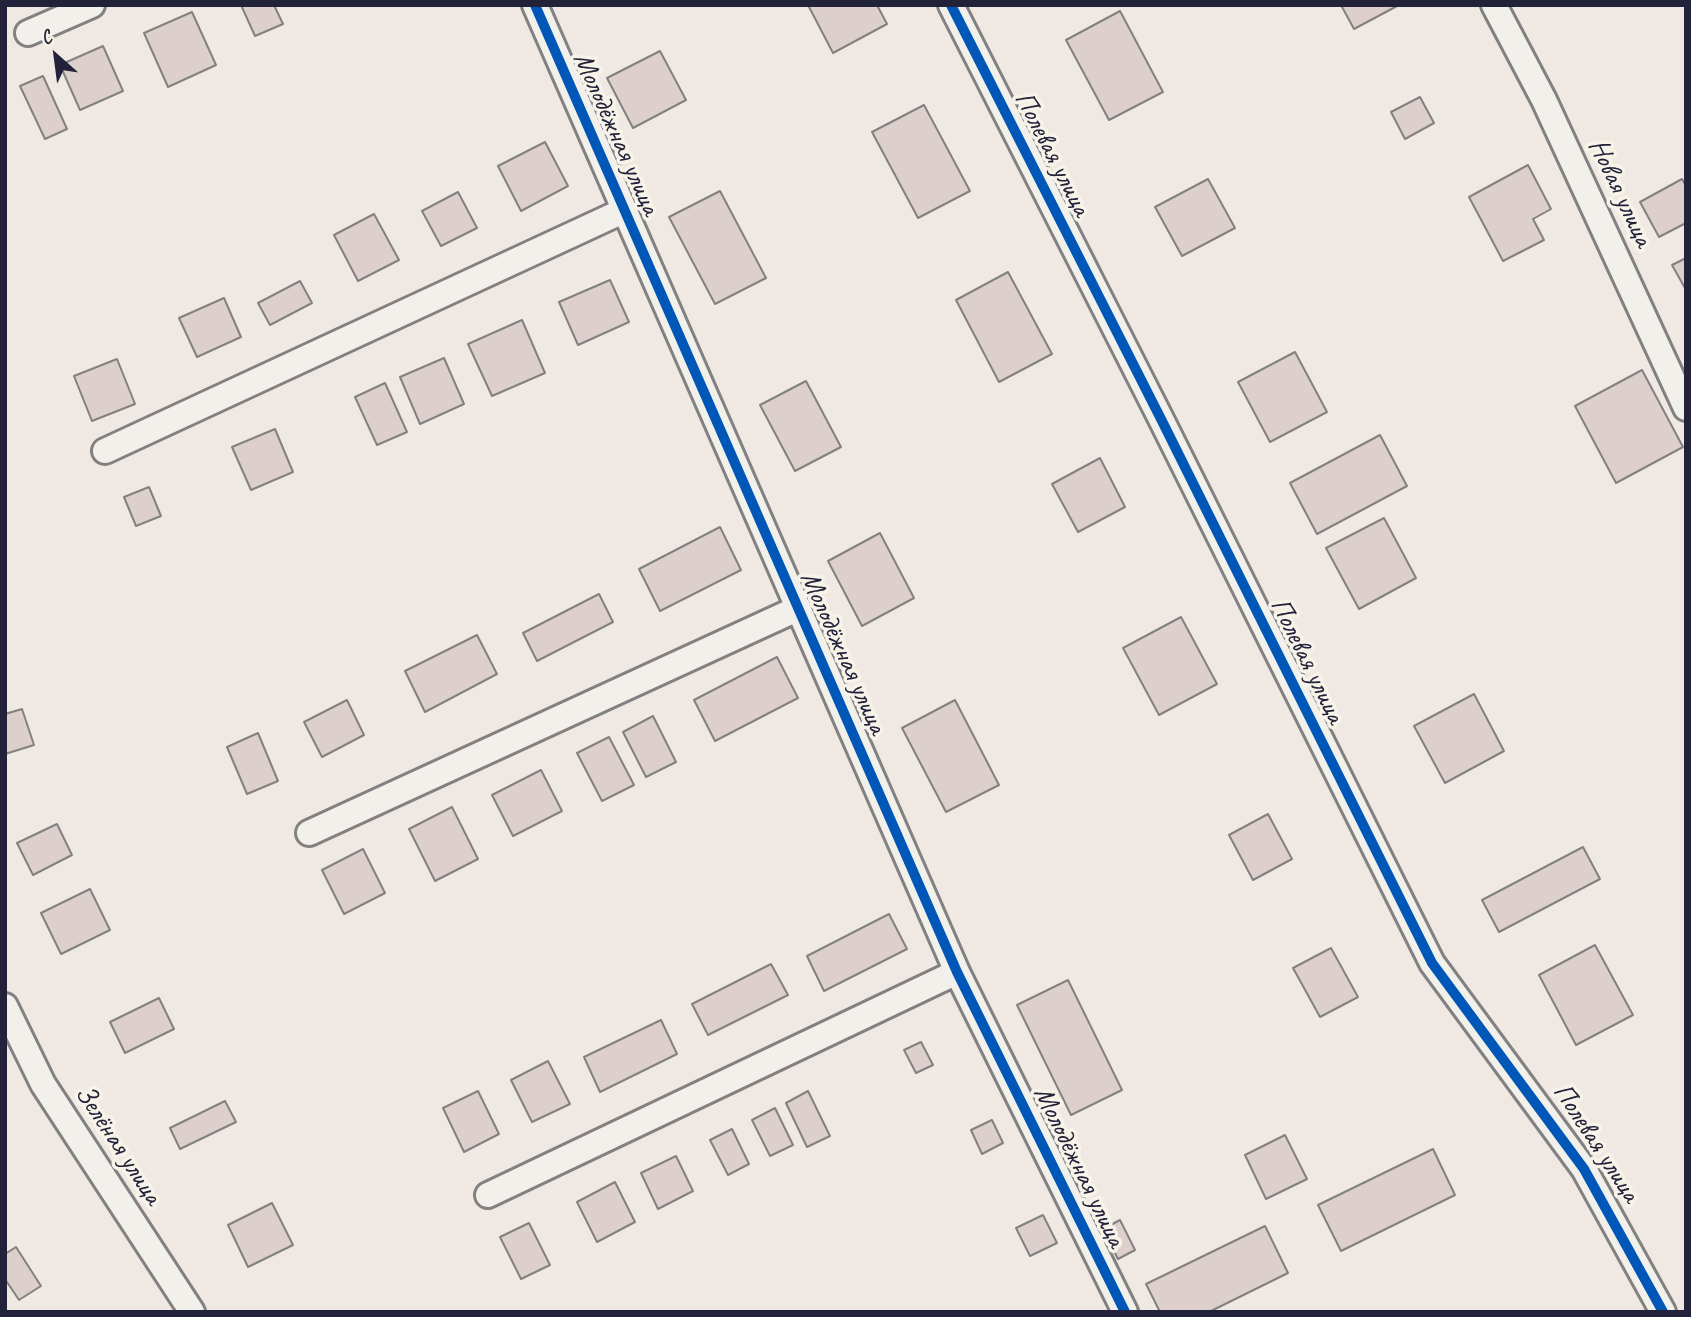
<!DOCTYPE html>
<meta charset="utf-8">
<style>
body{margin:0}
#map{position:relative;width:1691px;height:1317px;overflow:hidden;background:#f0e8e2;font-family:Caveat,sans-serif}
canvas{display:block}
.frame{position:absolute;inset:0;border:7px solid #22223b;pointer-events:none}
.north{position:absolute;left:21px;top:21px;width:70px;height:70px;-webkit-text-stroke:5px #f7f3e8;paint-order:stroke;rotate:332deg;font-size:19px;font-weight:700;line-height:28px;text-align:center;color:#22223b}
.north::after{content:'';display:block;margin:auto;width:24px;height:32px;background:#22223b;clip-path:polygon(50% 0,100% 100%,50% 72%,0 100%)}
</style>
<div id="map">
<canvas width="1691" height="1317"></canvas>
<div class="frame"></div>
<div class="north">С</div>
</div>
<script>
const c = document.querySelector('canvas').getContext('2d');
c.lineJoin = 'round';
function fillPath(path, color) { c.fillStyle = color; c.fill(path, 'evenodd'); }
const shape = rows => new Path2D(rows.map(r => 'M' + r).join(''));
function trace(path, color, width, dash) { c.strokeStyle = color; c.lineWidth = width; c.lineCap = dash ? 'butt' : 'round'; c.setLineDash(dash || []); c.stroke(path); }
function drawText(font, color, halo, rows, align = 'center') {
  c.font = font + ' Caveat,sans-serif'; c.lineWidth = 7; c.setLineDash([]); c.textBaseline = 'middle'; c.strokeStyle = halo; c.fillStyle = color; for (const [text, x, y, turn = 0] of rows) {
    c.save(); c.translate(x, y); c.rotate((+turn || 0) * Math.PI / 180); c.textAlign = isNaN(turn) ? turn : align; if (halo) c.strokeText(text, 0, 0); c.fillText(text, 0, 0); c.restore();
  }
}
const building = shape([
 [241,5,274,5,283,24,255,36,241,5],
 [808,5,877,5,887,24,833,53,808,5],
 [1341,5,1399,5,1354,29,1341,5],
 [1120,11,1163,92,1109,120,1066,40,1120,11],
 [192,12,216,65,168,87,144,33,192,12],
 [103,46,123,91,80,110,60,65,103,46],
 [660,51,686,100,633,128,607,78,660,51],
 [43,76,67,129,45,139,20,86,43,76],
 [1420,97,1434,123,1405,139,1391,112,1420,97],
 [924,105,970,191,918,218,872,132,924,105],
 [545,142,568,186,521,211,498,166,545,142],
 [1528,165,1551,209,1533,219,1544,240,1503,261,1469,197,1528,165],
 [1208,179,1235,228,1182,256,1155,207,1208,179],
 [1682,179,1686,186,1686,223,1659,237,1640,202,1682,179],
 [720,191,766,278,715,304,669,217,720,191],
 [458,192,477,228,441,246,422,211,458,192],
 [374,214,399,260,358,281,334,235,374,214],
 [1686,258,1686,290,1672,265,1686,258],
 [1008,272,1052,354,999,382,956,300,1008,272],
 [610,280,629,322,578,345,559,302,610,280],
 [300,281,312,303,270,325,258,303,300,281],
 [224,298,241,337,197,357,179,318,224,298],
 [522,320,545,373,492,396,468,344,522,320],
 [1295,352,1327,412,1270,442,1238,382,1295,352],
 [444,358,464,404,420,424,400,377,444,358],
 [117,359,135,404,92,421,74,376,117,359],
 [1642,370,1683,447,1616,483,1575,406,1642,370],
 [806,381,841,447,795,471,760,405,806,381],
 [385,383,407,432,377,445,355,397,385,383],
 [275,429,293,472,251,490,232,447,275,429],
 [1380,435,1407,486,1317,534,1290,483,1380,435],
 [1100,458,1125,507,1078,532,1052,484,1100,458],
 [149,487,161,516,136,526,124,497,149,487],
 [1384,518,1416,578,1359,609,1326,548,1384,518],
 [720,527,741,570,660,611,639,569,720,527],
 [880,533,914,598,862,626,828,561,880,533],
 [599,594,613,622,537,661,523,633,599,594],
 [1181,617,1217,684,1159,715,1123,648,1181,617],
 [477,635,497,674,425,712,405,671,477,635],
 [777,657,798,698,715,741,694,700,777,657],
 [1474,694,1504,751,1445,783,1414,726,1474,694],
 [347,700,364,735,322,757,304,722,347,700],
 [955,700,999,785,946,812,902,728,955,700],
 [22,709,34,745,5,754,5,714,22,709],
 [653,716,676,762,646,777,623,732,653,716],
 [258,733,278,781,247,794,227,747,258,733],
 [609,737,634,785,602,801,577,753,609,737],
 [541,770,562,811,513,836,492,795,541,770],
 [452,807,478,859,435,881,409,829,452,807],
 [1268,814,1292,859,1253,880,1229,835,1268,814],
 [57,824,72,855,33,875,17,843,57,824],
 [1583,847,1600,879,1499,932,1482,900,1583,847],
 [363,849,385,893,344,914,322,870,363,849],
 [90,889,110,930,61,954,41,913,90,889],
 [889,914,907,949,824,991,807,956,889,914],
 [1595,945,1633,1015,1576,1045,1539,975,1595,945],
 [1331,948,1358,997,1320,1017,1293,968,1331,948],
 [771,964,788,995,708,1035,692,1004,771,964],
 [1068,980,1122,1090,1071,1115,1017,1005,1068,980],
 [159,998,174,1029,125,1053,110,1022,159,998],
 [661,1020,677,1054,600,1092,584,1057,661,1020],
 [921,1042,933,1065,916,1073,904,1050,921,1042],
 [548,1061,570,1104,532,1122,511,1080,548,1061],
 [478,1091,499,1134,464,1152,443,1108,478,1091],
 [808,1091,830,1136,807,1147,786,1103,808,1091],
 [225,1101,236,1122,180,1149,170,1128,225,1101],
 [775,1108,793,1145,770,1156,752,1120,775,1108],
 [992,1120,1003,1143,982,1154,971,1130,992,1120],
 [732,1129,749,1164,728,1175,710,1140,732,1129],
 [1285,1135,1307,1179,1266,1199,1245,1155,1285,1135],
 [1433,1149,1455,1195,1341,1251,1318,1205,1433,1149],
 [676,1156,693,1191,658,1209,641,1173,676,1156],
 [615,1182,635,1222,597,1242,577,1202,615,1182],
 [272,1203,293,1245,248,1267,228,1225,272,1203],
 [1043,1215,1057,1243,1030,1256,1016,1228,1043,1215],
 [1120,1220,1135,1250,1118,1259,1103,1229,1120,1220],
 [529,1223,550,1265,521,1279,500,1237,529,1223],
 [1265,1226,1288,1273,1209,1312,1160,1312,1146,1284,1265,1226],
 [16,1247,41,1286,19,1300,5,1279,5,1254,16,1247]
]);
fillPath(building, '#ddcfcc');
trace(building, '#838082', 2);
const minor = shape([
 [535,5,957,972,1125,1312],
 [951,5,1162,421,1432,963,1584,1169,1663,1312],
 [1494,5,1544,100,1686,408],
 [28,33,92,5],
 [105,451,625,210],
 [309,833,799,608],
 [5,1006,43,1084,192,1312],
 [488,1195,957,972]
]);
trace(minor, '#838082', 30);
trace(minor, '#f2f0eb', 24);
trace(shape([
 [535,5,957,972,1125,1312],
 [951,5,1162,421,1432,963,1584,1169,1663,1312]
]), '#0057b8', 10);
drawText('28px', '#22223b', '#f7f3e8', [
 ["Молодёжная улица",616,134,66],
 ["Полевая улица",1052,154,63],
 ["Новая улица",1620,193,65],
 ["Молодёжная улица",843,653,66],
 ["Полевая улица",1307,661,64],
 ["Полевая улица",1596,1143,57],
 ["Зелёная улица",118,1145,57],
 ["Молодёжная улица",1079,1167,64]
]);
</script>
